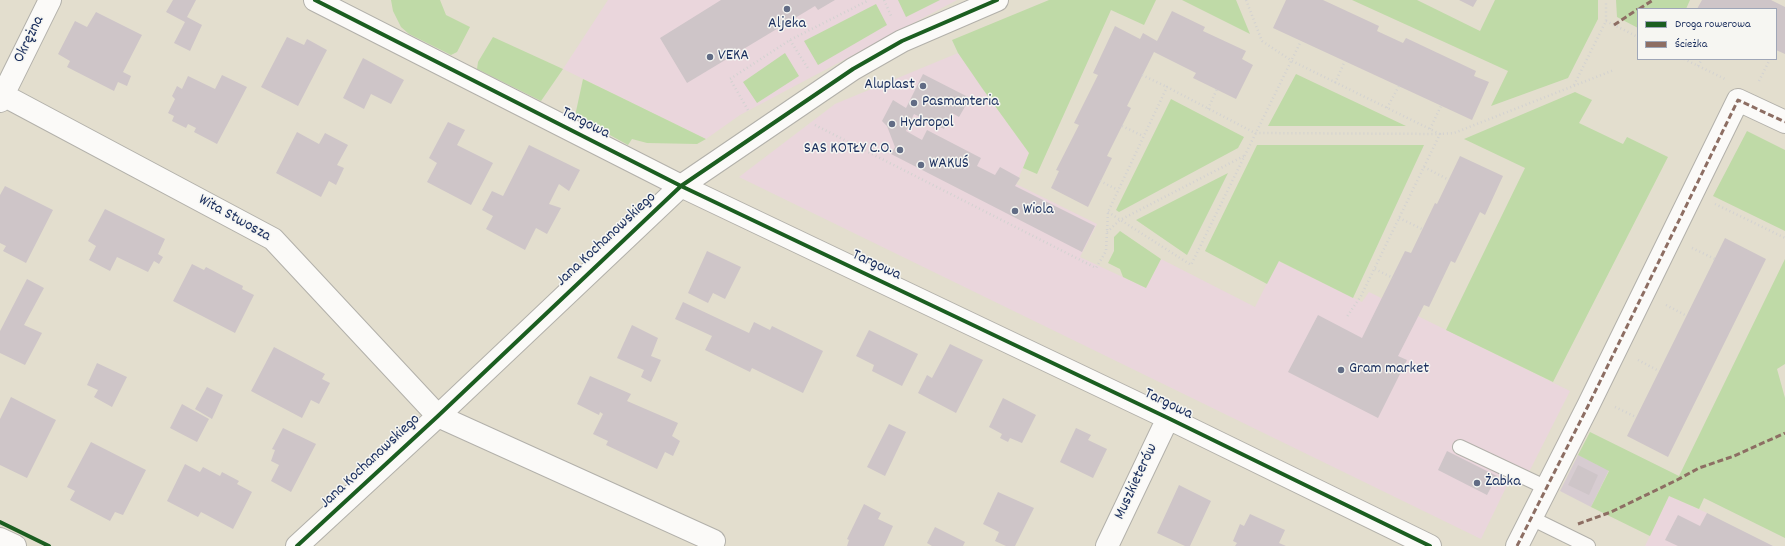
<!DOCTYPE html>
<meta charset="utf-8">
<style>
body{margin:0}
#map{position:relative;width:1785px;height:546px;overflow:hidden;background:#e3dece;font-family:Dekko,sans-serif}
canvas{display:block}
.legend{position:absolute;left:1637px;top:8px;width:140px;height:52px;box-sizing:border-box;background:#f6f6f2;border:1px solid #9ea6b7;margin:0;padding:5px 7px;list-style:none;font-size:12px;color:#1b2f5e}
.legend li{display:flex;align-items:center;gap:8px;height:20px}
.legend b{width:20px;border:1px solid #9ea6b7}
</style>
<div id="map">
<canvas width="1785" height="546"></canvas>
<ul class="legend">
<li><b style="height:5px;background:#1b5e20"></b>Droga rowerowa</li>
<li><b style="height:5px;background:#8d6e63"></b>Ścieżka</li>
</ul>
</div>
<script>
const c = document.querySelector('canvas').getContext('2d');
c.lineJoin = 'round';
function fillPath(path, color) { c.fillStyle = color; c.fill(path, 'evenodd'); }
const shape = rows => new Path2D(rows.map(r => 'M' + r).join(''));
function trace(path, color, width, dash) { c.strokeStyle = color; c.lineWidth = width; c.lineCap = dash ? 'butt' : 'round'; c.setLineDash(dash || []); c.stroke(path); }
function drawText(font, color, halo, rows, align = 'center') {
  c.font = font + ' Dekko,sans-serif'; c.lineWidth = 3; c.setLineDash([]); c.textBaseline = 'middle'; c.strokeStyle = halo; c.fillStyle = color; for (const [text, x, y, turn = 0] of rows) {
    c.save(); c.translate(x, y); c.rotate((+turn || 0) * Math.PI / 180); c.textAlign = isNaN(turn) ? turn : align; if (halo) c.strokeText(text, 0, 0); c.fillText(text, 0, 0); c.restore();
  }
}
fillPath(shape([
 [608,0,957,0,740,115,706,139,563,69],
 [958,53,1029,153,1016,184,1097,224,1080,257,1146,288,1161,259,1255,307,1278,261,1362,302,1369,292,1570,391,1528,474,1515,469,1481,539,739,177,835,104],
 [1669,496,1707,513,1690,546,1645,546]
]), '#ead6dc');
fillPath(shape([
 [1578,455,1609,470,1591,507,1560,491]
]), '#d7ccd1');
fillPath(shape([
 [391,0,440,0,446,15,470,27,457,52,451,55,409,34,401,27,393,11],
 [898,0,940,0,906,17],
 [1049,0,1156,0,1144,25,1111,10,1037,174,1023,168,1029,153,982,88,958,53,952,40],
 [1182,0,1236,0,1250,34],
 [1352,0,1417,0,1480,31,1495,0,1598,0,1598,19,1568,78,1491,106,1508,71],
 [1616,0,1690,0,1686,9,1638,9,1638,28,1617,17],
 [876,4,887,25,818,65,804,41],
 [493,37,563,69,541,101,477,69,478,62],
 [785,53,799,76,757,103,743,82],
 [1296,74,1406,126,1268,126],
 [583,79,616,95,706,139,697,144,647,143,632,139,628,145,575,116],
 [1575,92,1592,100,1579,123,1623,144,1627,137,1668,157,1553,382,1446,330,1525,168,1464,139],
 [1171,99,1244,137,1238,148,1119,212,1116,210],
 [1747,131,1785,150,1785,231,1713,196],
 [1257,145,1424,145,1353,298,1279,261,1267,284,1205,251],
 [1228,173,1187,255,1136,220],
 [1120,231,1161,259,1146,288,1123,277,1120,269,1108,263,1114,251,1114,237],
 [1785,259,1785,364,1777,369,1785,398,1785,538,1704,498,1699,509,1669,496,1650,536,1591,507,1609,471,1578,455,1590,432,1679,476]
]), '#bfdaa7');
fillPath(shape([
 [173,0,196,0,187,17,202,25,190,51,174,43,185,22,166,12],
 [721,0,835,0,818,10,815,6,687,83,660,38],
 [1286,0,1323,0,1379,26,1377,31,1403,43,1406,38,1476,71,1474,76,1489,82,1472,120,1273,28],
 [1459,0,1477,0,1473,7],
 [1702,0,1771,0,1785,7,1785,54,1776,50,1776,9,1697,9],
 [1172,11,1205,27,1203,31,1246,51,1242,59,1253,65,1236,99,1193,78,1196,73,1154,52,1127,106,1131,108,1107,156,1112,158,1088,207,1051,188,1059,171,1056,170,1079,125,1074,123,1098,75,1093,73,1115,26,1140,39,1143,33,1157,41],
 [96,12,142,35,123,72,131,76,127,86,118,82,114,91,67,67,70,61,58,54,75,21,87,27],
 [287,37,304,45,307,39,327,50,298,106,261,87],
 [363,58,404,80,391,104,371,94,364,109,343,98],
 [923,74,970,98,959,117,952,113,944,129,914,114,906,131,922,140,927,130,981,158,977,166,995,175,1000,167,1020,178,1015,186,1095,226,1082,252,891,154,895,147,887,126,882,121,893,100,906,108],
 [222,75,247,87,217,144,194,132,196,128,188,124,186,128,172,121,174,116,168,113,175,99,172,96,177,86,182,89,188,76,215,89],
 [448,122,465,130,457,145,493,163,471,205,427,182,437,163,429,158],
 [297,132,319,144,325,133,348,145,337,165,344,168,336,185,329,181,321,197,276,173],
 [529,145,580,170,569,191,559,184,549,204,561,208,547,234,536,228,525,250,486,229,493,216,482,210,492,191,503,196],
 [1460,156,1503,176,1485,215,1480,212,1455,263,1451,261,1429,307,1424,305,1398,356,1407,360,1378,418,1288,372,1318,315,1362,338,1405,251,1411,253,1435,203,1437,204],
 [5,186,53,210,26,263,3,251,6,246,0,243,0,195],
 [105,209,165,239,158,254,163,257,159,264,154,261,148,272,117,257,110,271,89,260,96,246,88,241],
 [1725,238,1766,259,1668,457,1627,436],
 [707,251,741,267,725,299,713,293,708,303,688,293],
 [192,264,204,270,206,267,225,277,243,286,242,289,254,295,235,333,173,301],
 [27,279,44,288,24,325,42,333,25,365,0,353,0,331],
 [683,302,749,333,754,322,770,330,772,326,823,351,803,393,752,368,750,372,705,350,712,336,675,319],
 [632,325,658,338,651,356,661,360,651,382,641,377,644,370,617,358],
 [869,330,918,354,902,386,872,371,874,365,856,356],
 [950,344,983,360,956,413,918,393,927,375,932,378],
 [274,347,325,374,322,379,330,383,319,404,311,400,302,418,251,391],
 [97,363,127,377,112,407,94,397,98,390,87,385],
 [590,376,631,394,627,401,678,423,672,436,680,441,673,456,665,452,657,469,606,445,608,441,593,434,603,414,600,412,599,415,577,404],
 [207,387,223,395,212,419,195,409],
 [11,397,56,420,27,478,0,465,0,419],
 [1003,398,1036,415,1022,443,1010,438,1008,442,1000,438,1002,434,989,427],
 [182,404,209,419,197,442,170,428],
 [889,424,906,432,885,476,867,467],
 [283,428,316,444,291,492,271,481,279,465,271,461,275,450,272,449],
 [1076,428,1091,435,1088,440,1107,449,1093,478,1060,462],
 [91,442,146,470,123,515,115,512,110,521,70,500,75,491,67,487],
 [1447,451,1497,476,1487,495,1438,470],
 [185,464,200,472,203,467,220,476,222,472,239,481,237,484,252,492,233,529,201,512,198,517,167,501],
 [1578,465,1598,475,1589,495,1568,485],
 [1179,485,1211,501,1190,546,1185,546,1157,533],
 [998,492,1034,508,1015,546,1006,546,995,541,999,532,983,524],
 [864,504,881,513,878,519,893,526,884,546,847,546,849,540,847,539],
 [1707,513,1773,546,1678,546,1665,540,1678,515,1700,526],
 [1250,514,1285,530,1279,543,1286,546,1235,546,1237,543,1233,541,1240,524,1244,526],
 [935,527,965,542,963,546,932,546,927,543]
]), '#cec5c8');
const service = shape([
 [1460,447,1547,488],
 [1531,518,1588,546]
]);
const minor = shape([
 [315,0,681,186,1168,418,1430,546],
 [3,95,273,239,438,416,714,541],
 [0,101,50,0],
 [297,546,438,416,681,186,853,69,902,41,997,0],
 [1107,546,1168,418],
 [1517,546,1588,406,1738,100,1785,122]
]);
const tertiary = shape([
 [0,539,15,546]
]);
trace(service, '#b2b0aa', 16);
trace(minor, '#b2b0aa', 24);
trace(tertiary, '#b2b0aa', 24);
trace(shape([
 [884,0,892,18],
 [1246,0,1262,41,1292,61,1440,134,1454,133,1614,70],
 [1606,21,1638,37],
 [790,40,809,70],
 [1684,59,1725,79],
 [1698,66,1702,59],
 [1142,75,1167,87],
 [1759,81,1770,59],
 [1335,83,1345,61],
 [1574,85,1606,21,1606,1],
 [1387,108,1399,86],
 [1208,109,1217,89],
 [748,110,730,79,790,40,869,0],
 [815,125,1096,268,1106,251,1108,212,1167,87,1255,133,1440,134,1361,296,1346,318],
 [1122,126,1143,136],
 [1430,129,1441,106],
 [1424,167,1449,180],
 [1100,181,1118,190],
 [1715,204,1785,238],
 [1108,212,1191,265,1301,41],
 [1399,218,1422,229],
 [1107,232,1120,220,1244,156],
 [1692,248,1715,259],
 [1375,269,1393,278],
 [1666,305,1687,316],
 [1638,360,1659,371],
 [1615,407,1636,417]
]), '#d3d2d1', 2.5, [1, 3]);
trace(service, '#fbfaf8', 14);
trace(minor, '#fbfaf8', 22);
trace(tertiary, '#fbfaf8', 22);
trace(shape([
 [1639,9,1653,0],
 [1614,25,1638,9],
 [1578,524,1611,512,1677,480,1699,468,1734,456,1785,433],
 [1517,546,1588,406,1738,100,1785,122]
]), '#8d6e63', 3, [6, 3]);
trace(shape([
 [315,0,681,186,1168,418,1430,546],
 [0,522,49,546],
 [297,546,438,416,681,186,853,69,902,41,997,0]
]), '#1b5e20', 4);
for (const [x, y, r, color] of [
 [787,9,4,"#616c85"],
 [710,57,4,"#616c85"],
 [923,86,4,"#616c85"],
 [914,103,4,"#616c85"],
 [892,124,4,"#616c85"],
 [900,150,4,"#616c85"],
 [921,165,4,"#616c85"],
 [1015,211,4,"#616c85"],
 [1341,370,4,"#616c85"],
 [1477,483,4,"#616c85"]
]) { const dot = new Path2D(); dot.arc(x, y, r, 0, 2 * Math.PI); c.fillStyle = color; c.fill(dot); trace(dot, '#f6f6f2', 1.5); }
drawText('16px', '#1b2f5e', '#f6f6f2', [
 ["Aljeka",787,25,"center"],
 ["VEKA",718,57],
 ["Aluplast",915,86,"right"],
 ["Pasmanteria",922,103],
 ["Hydropol",900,124],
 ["SAS KOTŁY C.O.",892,150,"right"],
 ["WAKUŚ",929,165],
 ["Wiola",1023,211],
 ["Gram market",1349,370],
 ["Żabka",1485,483]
], 'left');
drawText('16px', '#1b2f5e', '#f6f6f2', [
 ["Okrężna",30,40,-64],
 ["Targowa",585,124,27],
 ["Wita Stwosza",234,219,29],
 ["Jana Kochanowskiego",607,240,-43],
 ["Targowa",876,266,25],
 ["Targowa",1168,405,26],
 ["Jana Kochanowskiego",371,462,-43],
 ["Muszkieterów",1137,482,-65]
]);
</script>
